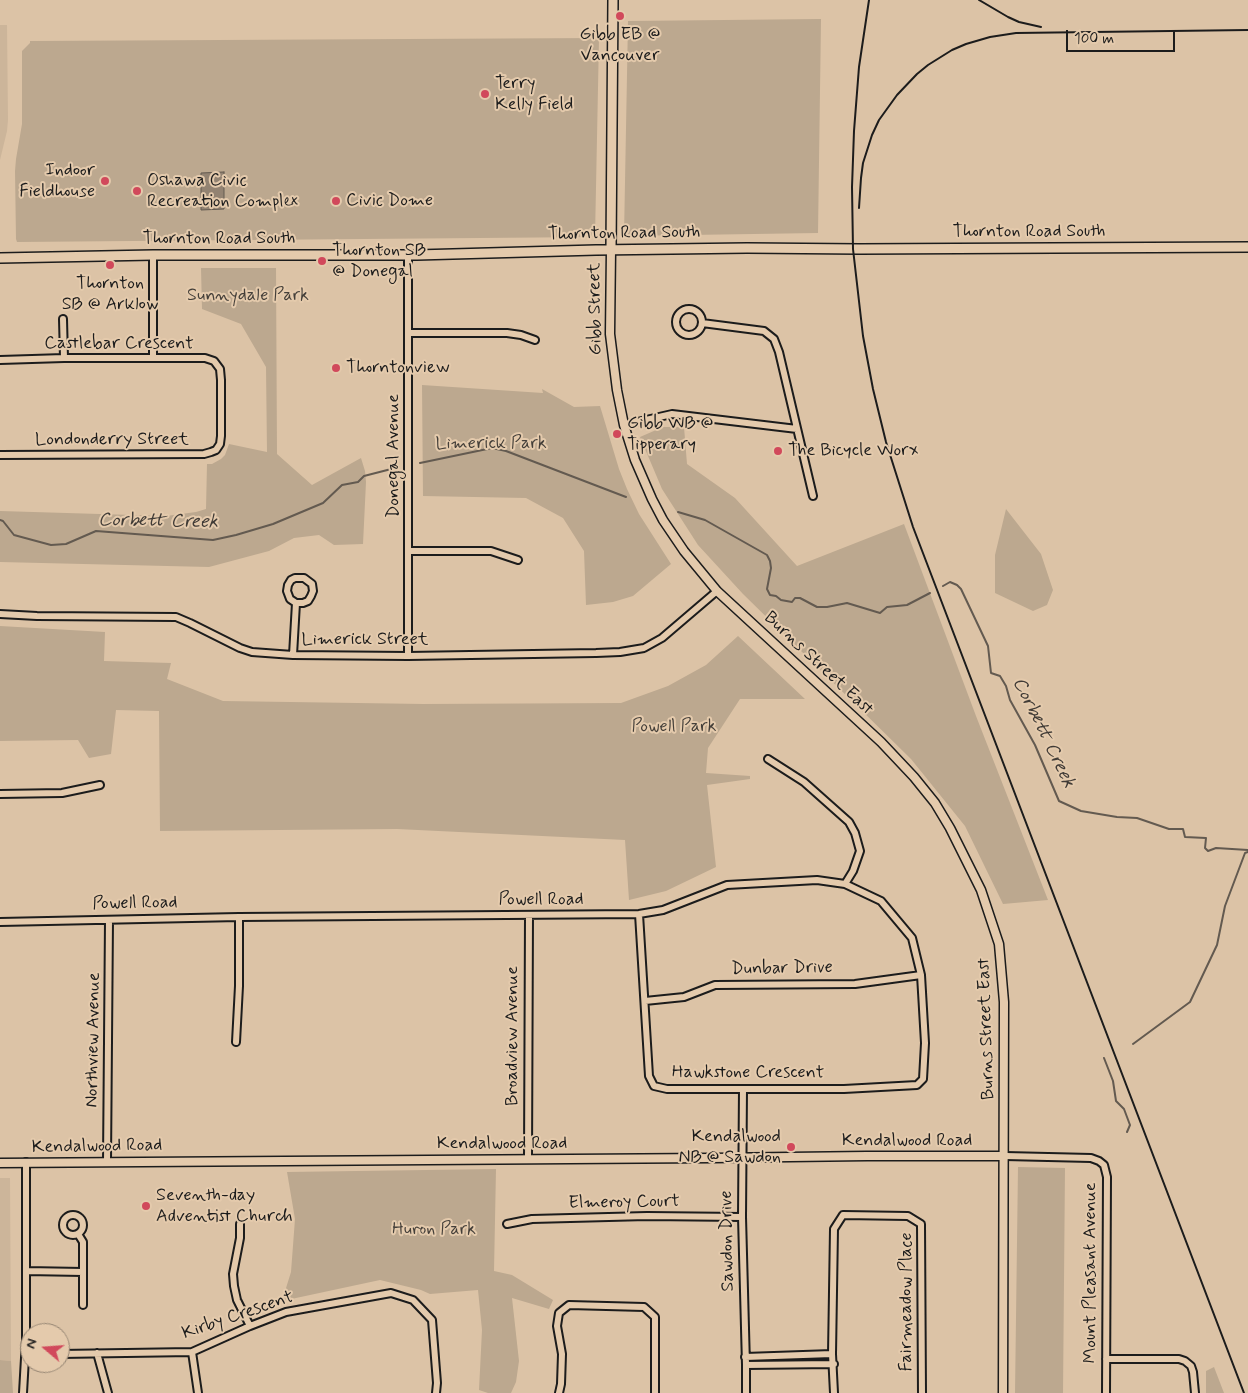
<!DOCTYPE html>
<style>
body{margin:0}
#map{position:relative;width:1248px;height:1393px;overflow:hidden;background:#dcc3a6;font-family:Mynerve,sans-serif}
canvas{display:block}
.north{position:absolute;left:20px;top:1323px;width:50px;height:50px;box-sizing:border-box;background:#e4caac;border:1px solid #948472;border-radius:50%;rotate:288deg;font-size:14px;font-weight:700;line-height:20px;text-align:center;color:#1c1c1c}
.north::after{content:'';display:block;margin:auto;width:18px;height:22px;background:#d1495b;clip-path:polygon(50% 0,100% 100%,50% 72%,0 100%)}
.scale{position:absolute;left:1066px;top:30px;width:109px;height:22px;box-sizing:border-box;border:2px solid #1c1c1c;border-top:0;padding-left:6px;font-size:15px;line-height:18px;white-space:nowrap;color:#1c1c1c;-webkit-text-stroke:4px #e4caac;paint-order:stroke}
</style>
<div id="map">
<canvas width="1248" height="1393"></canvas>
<div class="north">N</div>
<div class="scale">100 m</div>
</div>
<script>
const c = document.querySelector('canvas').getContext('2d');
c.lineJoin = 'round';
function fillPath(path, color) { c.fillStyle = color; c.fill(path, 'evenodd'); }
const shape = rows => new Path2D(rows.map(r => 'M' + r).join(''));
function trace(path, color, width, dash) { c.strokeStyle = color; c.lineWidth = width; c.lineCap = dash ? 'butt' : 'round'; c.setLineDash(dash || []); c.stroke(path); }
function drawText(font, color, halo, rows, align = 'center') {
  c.font = font + ' Mynerve,sans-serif'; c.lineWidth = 4; c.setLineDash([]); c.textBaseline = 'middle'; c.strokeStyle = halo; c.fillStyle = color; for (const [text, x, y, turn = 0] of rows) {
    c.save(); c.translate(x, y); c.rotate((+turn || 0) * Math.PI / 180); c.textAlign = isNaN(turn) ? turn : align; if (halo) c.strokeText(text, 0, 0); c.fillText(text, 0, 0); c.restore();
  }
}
fillPath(shape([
 [0,25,7,25,8,120,7,131,0,160],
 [0,1178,10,1178,11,1361,0,1360]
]), '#ccb59a');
fillPath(shape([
 [821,19,818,233,624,236,628,21],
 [599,38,595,237,17,242,16,239,15,171,16,159,22,124,22,51,30,43,30,41],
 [201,268,276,268,277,454,312,485,361,458,365,471,366,482,363,544,334,545,319,535,294,538,269,551,209,567,0,562,0,511,166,516,196,512,206,509,207,464,212,464,221,459,225,455,229,444,267,452,266,367,241,324,202,309],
 [422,385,543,393,542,389,574,407,600,406,619,469,627,489,639,514,671,564,633,596,613,602,586,605,584,551,563,518,526,498,423,496],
 [663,427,684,427,687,464,735,498,797,566,904,524,976,716,1048,900,1003,904,965,826,911,759,743,594,698,545,662,489,640,437],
 [1006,509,1041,554,1053,590,1047,605,1033,611,995,593,995,555],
 [0,626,105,632,104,661,171,663,167,679,223,701,424,704,621,703,668,686,706,665,738,636,805,699,740,699,708,748,706,773,750,776,750,779,707,785,716,867,666,891,629,900,625,840,397,829,160,831,159,711,116,710,111,754,89,758,78,740,0,741],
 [1018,1167,1065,1168,1063,1393,1015,1393],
 [496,1169,494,1271,512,1275,553,1300,549,1309,512,1298,519,1361,516,1382,511,1393,488,1393,479,1390,482,1330,478,1290,430,1294,421,1290,380,1280,282,1301,291,1272,295,1219,287,1172],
 [0,1360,11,1361,13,1393,0,1393],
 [1214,1367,1224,1393,1206,1393,1206,1371]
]), '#bca88f');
const water = shape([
 [224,172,224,209,201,210,201,173,224,172]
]);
fillPath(water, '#938372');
trace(water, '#635a50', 1);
trace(shape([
 [420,463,492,448,506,451,626,497],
 [678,512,705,520,767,555,770,561,771,568,767,589,770,595,776,596,781,600,792,602,795,598,800,598,817,607,827,607,847,603,880,613,887,607,907,605,930,593],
 [0,520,3,521,14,535,51,545,66,544,96,531,213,540,236,535,273,524,323,503,342,485,358,482,364,476,399,467],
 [943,586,950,582,957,585,961,589,988,646,991,673,1000,676,1006,686,1010,700,1035,745,1059,801,1081,811,1117,817,1137,818,1169,829,1183,829,1185,837,1206,838,1205,848,1208,851,1216,848,1248,850],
 [1133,1044,1190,1002,1217,945,1225,906,1245,853,1248,852],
 [1104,1058,1113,1081,1116,1101,1124,1109,1130,1125,1127,1132]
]), '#635a50', 2);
const minor = shape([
 [153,255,153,358],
 [408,255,408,656],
 '676 322a13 13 0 1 1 26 0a13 13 0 1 1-26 0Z',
 [63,319,64,358],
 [702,323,764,331,774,339,779,352,813,496],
 [408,333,507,333,521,335,535,340],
 [0,360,64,358,205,358,214,361,220,369,221,380,221,436,220,444,216,450,211,452,204,454,0,455],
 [624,425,672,414,797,429],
 [409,551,491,551,518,560],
 [0,614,37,616,176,617,190,623,240,648,252,652,293,655,408,656,596,653,620,652,644,648,662,638,717,591],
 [293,655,296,603,290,599,287,591,288,585,291,580,295,578,304,578,312,584,313,591,311,596,308,601,303,603,296,603],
 [768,759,804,782,849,822,855,833,860,851,853,871,845,884],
 [0,794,62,793,100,785],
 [0,922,239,917,639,914,663,910,727,885,817,880,845,884,881,901,912,938,921,975,925,1043,923,1079,917,1085,844,1089,667,1089,654,1086,649,1076,639,914],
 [645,1001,684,997,715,985,855,984,921,975],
 [236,1042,239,986,239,917],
 [743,1089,742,1217,746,1365,746,1393],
 [1005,1156,1091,1158,1099,1161,1104,1165,1107,1177,1106,1393],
 [528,1159,529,915],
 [107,1161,109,920],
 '63 1225a10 10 0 1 1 20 0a10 10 0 1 1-20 0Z',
 [240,1224,240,1238,233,1274,234,1286,237,1300,250,1326],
 [507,1224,532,1219,647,1216,742,1217],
 [78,1234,83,1242,83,1305],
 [26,1271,83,1272],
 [192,1352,198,1393],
 [97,1353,108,1393],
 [60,1354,192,1352,250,1326,286,1312,391,1293,413,1300,432,1320,437,1383,436,1393],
 [745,1357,832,1354],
 [1106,1359,1179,1359,1185,1361,1191,1366,1193,1372,1195,1393],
 [746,1365,834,1364],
 [23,1393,26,1340,26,1162],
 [559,1393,561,1384,562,1354,557,1326,559,1313,569,1305,644,1307,655,1317,655,1393],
 [834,1393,832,1354,834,1229,843,1215,908,1216,921,1224,922,1393]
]);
const tertiary = shape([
 [611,250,610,334,617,390,624,425,635,460,652,499,663,520,684,551,717,591,881,742,914,777,935,803,950,828,981,890,999,944,1004,1002,1003,1393],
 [0,1163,713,1158,867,1156,1005,1156]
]);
const secondary = shape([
 [611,250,613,0],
 [0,258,153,255,417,255,596,250,747,248,860,249,1248,247]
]);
trace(minor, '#1c1c1c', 10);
trace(tertiary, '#1c1c1c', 11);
trace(secondary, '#1c1c1c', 12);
trace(minor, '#e4caac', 6);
trace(tertiary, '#e4caac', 8);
trace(secondary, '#e4caac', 9);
trace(shape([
 [869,0,859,67,854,131,852,187,853,249,863,336,873,389,886,442,913,527,1244,1393],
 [979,0,1008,17,1019,22,1041,27],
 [859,208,861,178,863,163,872,135,879,120,897,95,917,74,928,65,952,50,966,44,990,37,1016,33,1248,30]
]), '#1c1c1c', 2);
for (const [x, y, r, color] of [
 [620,16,5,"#d1495b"],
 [485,94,5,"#d1495b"],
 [105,181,5,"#d1495b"],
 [137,191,5,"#d1495b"],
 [336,201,5,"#d1495b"],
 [322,261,5,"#d1495b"],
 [110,265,5,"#d1495b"],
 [336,368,5,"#d1495b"],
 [617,434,5,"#d1495b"],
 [778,451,5,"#d1495b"],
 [791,1147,5,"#d1495b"],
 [146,1206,5,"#d1495b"]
]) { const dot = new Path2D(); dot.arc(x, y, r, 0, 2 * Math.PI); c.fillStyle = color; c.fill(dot); trace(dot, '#e4caac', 2); }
drawText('18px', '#1c1c1c', '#e4caac', [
 ["Gibb EB @",620,35,"center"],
 ["Vancouver",620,56,"center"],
 ["Terry",495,84],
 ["Kelly Field",495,105],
 ["Indoor",95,171,"right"],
 ["Fieldhouse",95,192,"right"],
 ["Oshawa Civic",147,181],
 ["Recreation Complex",147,202],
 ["Civic Dome",346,201],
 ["Thornton SB",332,251],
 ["@ Donegal",332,272],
 ["Thornton",110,284,"center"],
 ["SB @ Arklow",110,305,"center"],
 ["Thorntonview",346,368],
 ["Gibb WB @",627,424],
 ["Tipperary",627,445],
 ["The Bicycle Worx",788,451],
 ["Kendalwood",781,1137,"right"],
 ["NB @ Sawdon",781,1158,"right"],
 ["Seventh-day",156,1196],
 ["Adventist Church",156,1217]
], 'left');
drawText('18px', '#1c1c1c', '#e4caac', [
 ["Thornton Road South",1029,232],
 ["Thornton Road South",624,234,-1],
 ["Thornton Road South",219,239],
 ["Gibb Street",596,309,-91],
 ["Castlebar Crescent",119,344],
 ["Londonderry Street",112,440],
 ["Donegal Avenue",394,456,-90],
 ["Limerick Street",365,640],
 ["Burns Street East",818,664,43],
 ["Powell Road",541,900],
 ["Powell Road",135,904,-1],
 ["Dunbar Drive",782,969,-1],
 ["Burns Street East",987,1029,-92],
 ["Broadview Avenue",513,1036,-90],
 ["Northview Avenue",94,1040,-89],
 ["Hawkstone Crescent",748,1073],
 ["Kendalwood Road",907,1141],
 ["Kendalwood Road",502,1144],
 ["Kendalwood Road",97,1147,-1],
 ["Elmeroy Court",624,1203,-1],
 ["Sawdon Drive",728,1241,-91],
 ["Mount Pleasant Avenue",1091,1273,-90],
 ["Fairmeadow Place",907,1302,-90],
 ["Kirby Crescent",238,1316,-19]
]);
drawText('18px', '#443f39', '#e4caac', [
 ["Sunnydale Park",248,296],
 ["Limerick Park",491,444],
 ["Powell Park",674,727],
 ["Huron Park",434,1230]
]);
drawText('italic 19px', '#403b36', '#e4caac', [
 ["Corbett Creek",158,522,1],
 ["Corbett Creek",1043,733,64]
]);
</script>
